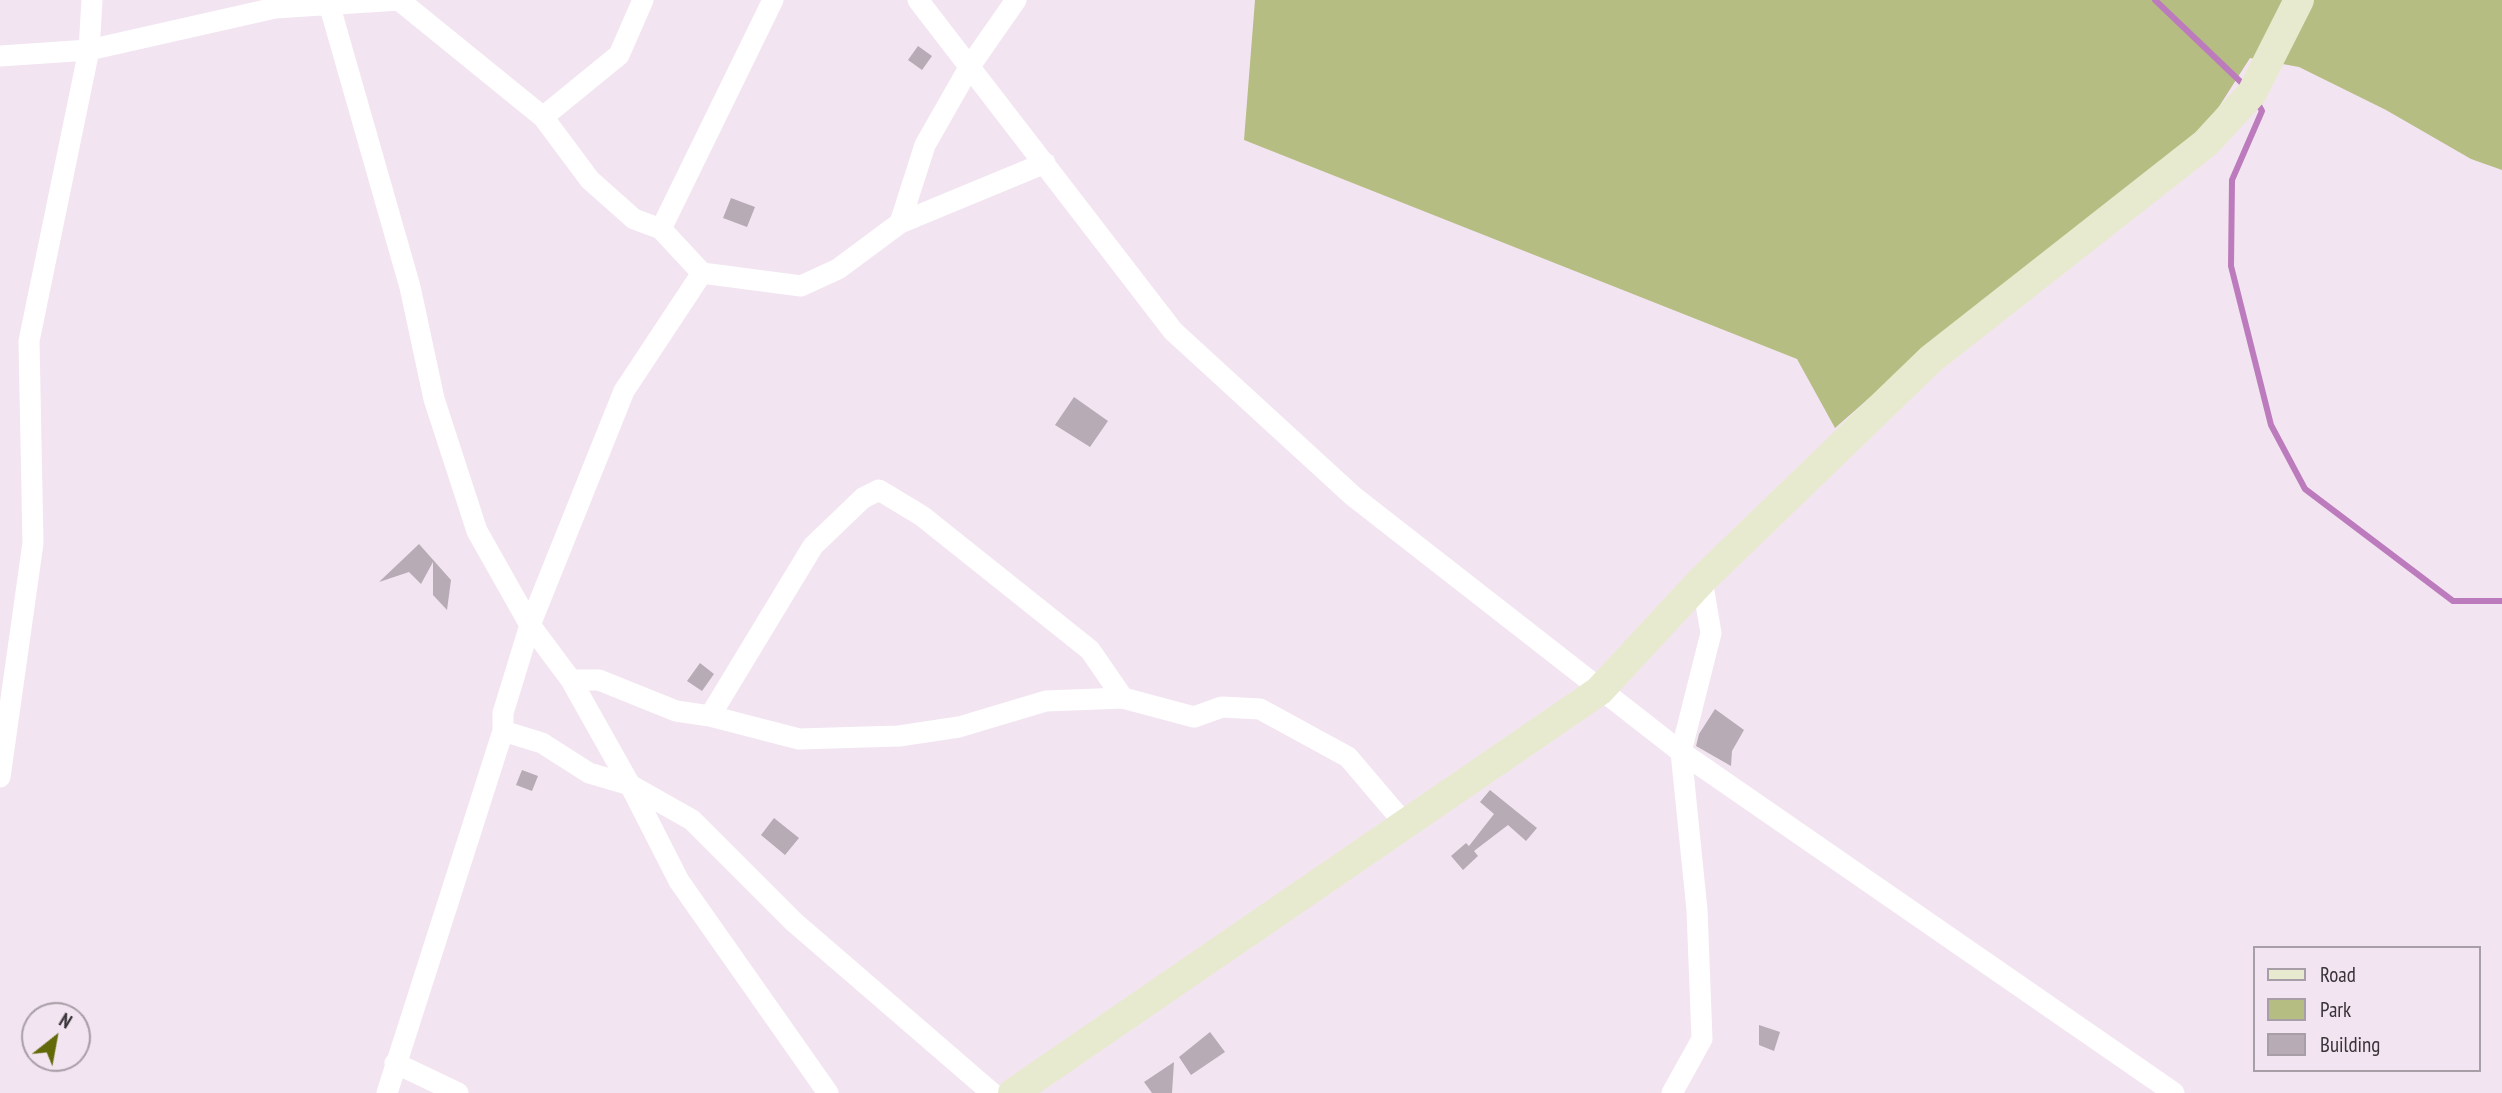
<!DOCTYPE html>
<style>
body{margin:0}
#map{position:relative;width:2502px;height:1093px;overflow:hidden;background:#f2e5f1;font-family:"PT Sans Narrow",sans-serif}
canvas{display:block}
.legend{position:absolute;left:2253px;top:946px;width:228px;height:126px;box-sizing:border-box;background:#f2e5f1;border:2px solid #a89ea7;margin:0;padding:9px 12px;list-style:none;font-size:21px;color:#393439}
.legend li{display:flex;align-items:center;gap:14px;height:35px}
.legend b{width:35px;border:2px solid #a89ea7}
.north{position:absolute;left:21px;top:1002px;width:70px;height:70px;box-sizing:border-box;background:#f2e5f1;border:2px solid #a89ea7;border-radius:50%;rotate:31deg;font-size:19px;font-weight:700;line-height:28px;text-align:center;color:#393439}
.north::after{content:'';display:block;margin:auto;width:24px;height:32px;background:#626909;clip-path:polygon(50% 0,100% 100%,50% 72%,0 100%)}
</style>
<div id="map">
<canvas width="2502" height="1093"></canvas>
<ul class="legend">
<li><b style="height:9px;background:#e7eace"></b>Road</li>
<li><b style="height:19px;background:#b6bd83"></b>Park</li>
<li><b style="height:19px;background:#b7abb6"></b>Building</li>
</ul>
<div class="north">N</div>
</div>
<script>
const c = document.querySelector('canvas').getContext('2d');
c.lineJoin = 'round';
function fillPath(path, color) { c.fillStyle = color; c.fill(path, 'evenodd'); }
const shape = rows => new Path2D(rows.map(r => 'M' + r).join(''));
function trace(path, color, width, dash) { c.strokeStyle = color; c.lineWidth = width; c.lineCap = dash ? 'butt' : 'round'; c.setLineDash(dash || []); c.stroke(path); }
fillPath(shape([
 [1255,0,2502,0,2502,170,2471,159,2386,110,2299,67,2250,58,2206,127,1925,349,1835,428,1797,359,1244,140]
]), '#b6bd83');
trace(shape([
 [2155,0,2245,86],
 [2256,100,2262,111,2232,180,2231,266,2271,425,2305,489,2453,601,2502,601]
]), '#bc7bbc', 6);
fillPath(shape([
 [918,46,932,56,922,70,908,60],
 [731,198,755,207,747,227,723,218],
 [1074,397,1108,421,1090,447,1055,425],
 [419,544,451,580,447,610,433,595,433,562,421,584,409,572,379,582],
 [700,663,714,674,702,691,687,681],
 [1715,709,1744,730,1732,751,1731,766,1696,746,1699,734],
 [522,770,538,776,532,791,516,785],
 [1490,790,1537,828,1526,841,1508,825,1474,851,1478,856,1463,870,1451,856,1466,843,1469,846,1494,814,1480,802],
 [774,818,799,838,785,855,761,835],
 [1759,1025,1780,1032,1774,1051,1759,1045],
 [1210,1032,1225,1052,1191,1075,1179,1057],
 [1174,1062,1172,1093,1152,1093,1144,1082]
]), '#b7abb6');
trace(shape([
 [328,0,410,287,434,399,477,531,530,625,571,680,630,785,679,881,828,1093],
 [399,0,543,117,590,180,634,219,661,229,702,273,801,286,838,269,900,223,1045,163],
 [918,0,1173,331,1353,496,1681,752,2174,1093],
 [0,56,89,50,275,8,399,0],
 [543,117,619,55,643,0],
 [900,223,925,145,970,66,1016,0],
 [661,229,773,0],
 [571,680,599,680,676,711,710,716,799,739,899,736,959,727,1046,701,1123,698,1194,717,1222,707,1260,709,1348,757,1405,824],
 [710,716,813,546,863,498,879,490,922,516,1090,650,1123,698],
 [503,731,542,743,589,773,630,785,692,820,794,922,992,1093],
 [0,777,33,543,29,341,89,50,92,0],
 [395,1063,458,1093],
 [387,1093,503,731,503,713,530,625,624,391,702,273],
 [1672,1093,1702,1039,1697,910,1681,752,1711,633,1702,580]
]), '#fff', 21);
trace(shape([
 [1013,1093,1599,691,1702,580,1931,359,2206,143,2252,93,2299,0]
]), '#e7eace', 30);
</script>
